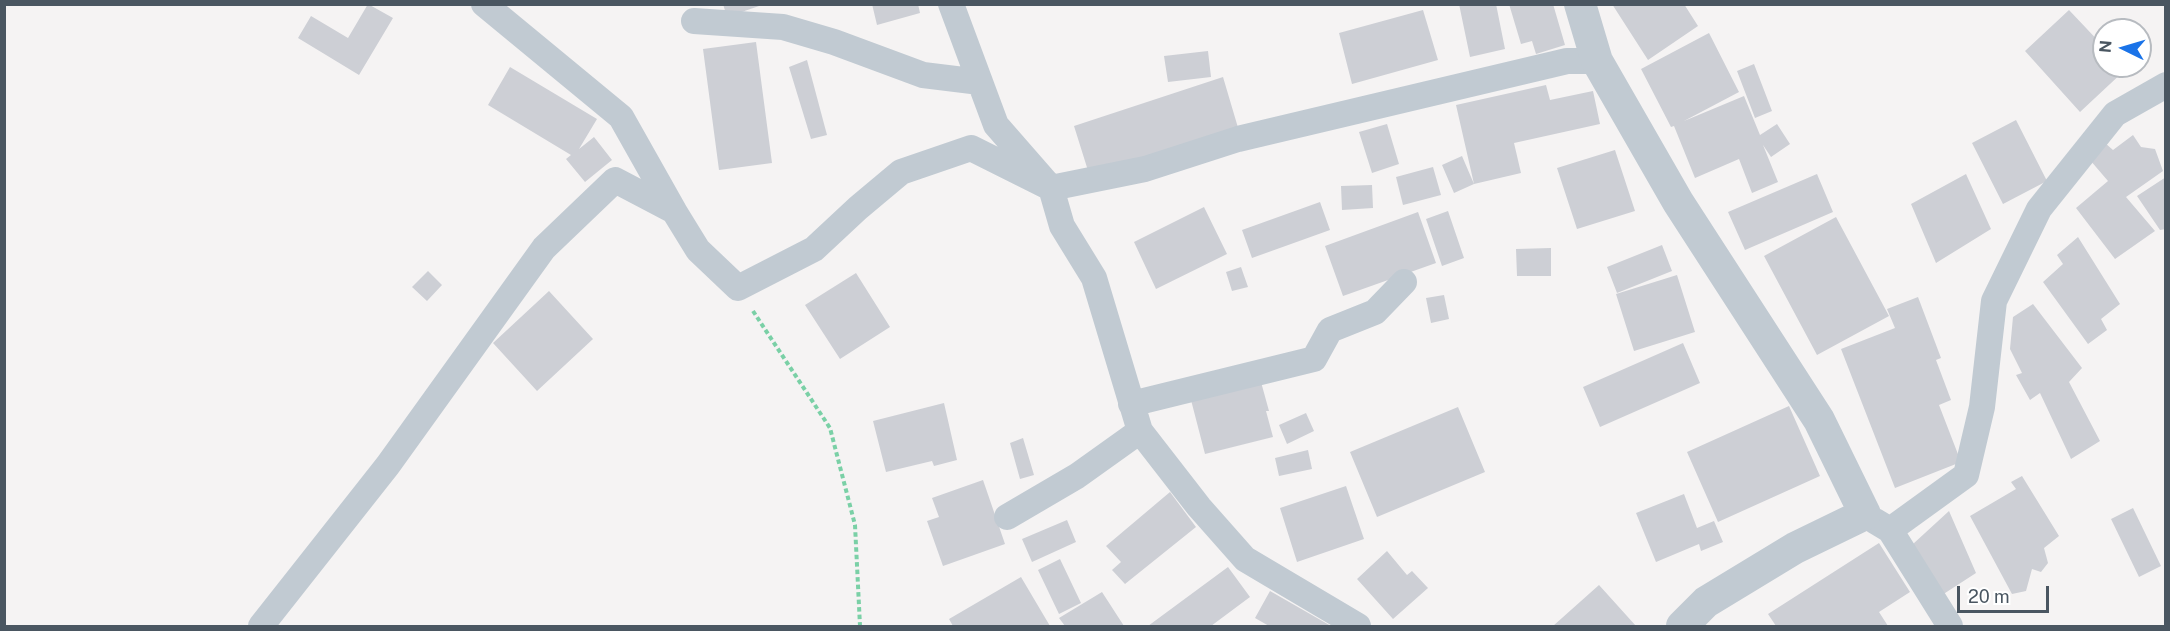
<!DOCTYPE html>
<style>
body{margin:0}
#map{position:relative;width:2170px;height:631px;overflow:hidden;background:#f5f3f3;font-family:"Public Sans",sans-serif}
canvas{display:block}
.frame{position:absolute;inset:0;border:6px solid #4a5661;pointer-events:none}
.north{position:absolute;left:2092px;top:18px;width:60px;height:60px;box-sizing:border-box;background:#fff;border:2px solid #b7bbc0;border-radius:50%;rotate:275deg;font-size:16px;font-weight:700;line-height:24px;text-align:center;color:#4a5661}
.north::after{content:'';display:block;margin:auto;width:21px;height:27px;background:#1a73e8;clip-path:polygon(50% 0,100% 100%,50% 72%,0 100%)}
.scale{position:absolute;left:1957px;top:586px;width:92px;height:27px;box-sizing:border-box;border:3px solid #4a5661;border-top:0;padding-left:8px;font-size:18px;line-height:21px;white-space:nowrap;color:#4a5661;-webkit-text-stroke:4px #fff;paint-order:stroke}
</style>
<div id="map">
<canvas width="2170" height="631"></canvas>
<div class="frame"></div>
<div class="north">N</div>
<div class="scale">20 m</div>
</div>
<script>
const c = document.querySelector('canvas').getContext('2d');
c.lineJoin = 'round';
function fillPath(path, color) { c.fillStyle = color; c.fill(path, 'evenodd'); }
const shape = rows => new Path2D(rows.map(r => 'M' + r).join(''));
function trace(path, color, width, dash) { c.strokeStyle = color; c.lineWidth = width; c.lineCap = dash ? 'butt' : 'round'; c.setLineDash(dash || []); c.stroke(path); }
fillPath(shape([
 [368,4,393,18,359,75,298,38,311,16,348,38],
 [723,4,762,4,762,5,727,17],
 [872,4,918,4,920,13,877,25],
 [1459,4,1496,4,1505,49,1470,57],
 [1509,4,1553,4,1565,45,1536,54,1532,41,1521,44],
 [1612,4,1684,4,1698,26,1648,60],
 [1423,10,1438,60,1352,84,1339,33],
 [2069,10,2104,47,2104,66,2121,66,2125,70,2080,112,2025,51],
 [1709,33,1739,92,1684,121,1744,96,1760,135,1777,124,1790,144,1771,157,1763,145,1778,182,1752,193,1739,159,1695,178,1674,126,1671,127,1641,69],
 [756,42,772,163,719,170,703,49],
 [1208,51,1211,77,1168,82,1164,56],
 [807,60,827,135,811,139,789,67],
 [1754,64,1772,111,1755,118,1737,71],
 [510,67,597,119,579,149,594,137,612,160,585,182,566,159,571,155,488,105],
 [1223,77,1239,131,1090,177,1074,126],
 [1546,85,1550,100,1593,91,1600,124,1514,143,1521,173,1474,184,1456,105],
 [2016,120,2047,181,2003,204,1972,143],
 [1387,124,1399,164,1372,173,1359,132],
 [2133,135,2141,147,2155,149,2163,171,2126,197,2155,231,2115,259,2076,208,2108,181,2090,160,2105,143,2113,150],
 [1615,150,1635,211,1577,229,1557,168],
 [1462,156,1474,184,1454,193,1442,165],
 [1433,167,1441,195,1403,205,1396,177],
 [1817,174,1833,212,1745,250,1728,212],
 [1966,174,1991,229,1936,263,1911,204],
 [2166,177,2166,229,2160,230,2137,196],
 [1372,185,1373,208,1342,210,1341,186],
 [1320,202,1330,230,1252,258,1242,230],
 [1204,207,1227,254,1156,289,1134,242],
 [1448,211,1464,258,1442,266,1426,219],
 [1418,212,1436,263,1343,296,1325,246],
 [1836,217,1889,316,1817,355,1764,256],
 [2078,237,2120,304,2101,319,2107,330,2088,344,2043,282,2063,264,2057,255],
 [1662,245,1672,271,1617,293,1607,267],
 [1551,248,1551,276,1517,276,1516,249],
 [1241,267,1248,287,1232,291,1226,272],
 [428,271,442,285,427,301,412,287],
 [856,273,890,327,840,359,805,305],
 [1677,275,1695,332,1634,351,1616,294],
 [549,291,593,339,537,391,493,343],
 [1444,295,1449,319,1431,323,1426,298],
 [1918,297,1941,358,1936,360,1951,400,1939,405,1961,462,1895,488,1841,349,1895,328,1887,309],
 [2033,304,2082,368,2069,382,2100,441,2071,459,2040,393,2030,400,2016,375,2022,373,2010,349,2013,317],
 [1683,343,1700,383,1600,427,1583,387],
 [1261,382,1269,411,1266,411,1273,437,1205,454,1191,400],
 [944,403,957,460,934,466,932,461,886,472,873,421],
 [1789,406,1820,476,1718,522,1687,452],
 [1458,407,1485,472,1377,517,1350,452],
 [1306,413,1314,431,1287,444,1279,425],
 [1023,438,1034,475,1020,479,1010,443],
 [1308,450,1312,469,1279,476,1275,458],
 [2022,476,2059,536,2044,548,2048,563,2041,572,2032,569,2026,591,2012,594,1970,516,2016,489,2011,482],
 [983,480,1005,544,943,566,927,521,939,517,932,498],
 [1346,486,1364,539,1297,562,1280,508],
 [1170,492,1196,527,1125,584,1112,570,1121,562,1106,546],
 [1684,494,1697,528,1714,521,1723,542,1701,551,1699,544,1656,562,1636,513],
 [2133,508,2161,566,2139,577,2111,519],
 [1949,511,1976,573,1942,595,1913,544],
 [1067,520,1076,542,1032,562,1022,539],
 [1879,543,1910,592,1879,612,1888,626,1776,626,1768,614],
 [1387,551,1407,575,1412,571,1428,588,1393,619,1357,579],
 [1060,559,1081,603,1059,614,1038,570],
 [1228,567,1250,597,1211,626,1148,626],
 [1021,577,1050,626,953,626,949,619],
 [1599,585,1636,626,1553,626],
 [1270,591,1331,626,1269,626,1255,618],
 [1102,592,1124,626,1065,626,1059,618]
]), '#cdcfd5');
trace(shape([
 [753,311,830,428,855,525,860,626]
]), '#7ad0a6', 4, [4.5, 3]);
trace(shape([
 [484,4,621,117,674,211],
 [951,4,996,125,1051,188,1145,169,1238,139,1567,61,1597,61],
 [694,21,783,27,834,42,923,75,980,82],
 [1131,404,1314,359,1330,330,1375,312,1404,282],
 [1007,517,1077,476,1140,431],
 [1875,521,1890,530,1950,626],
 [1890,530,1966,475,1982,407,1994,301,2039,209,2115,114,2166,85],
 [261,626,388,465,544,248,615,180,674,211,698,250,738,288,814,249,858,208,901,172,971,148,1051,188,1062,226,1094,278,1140,431,1199,507,1245,559,1358,626]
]), '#c1cad2', 26);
trace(shape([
 [1580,4,1597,61,1678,202,1819,420,1865,514,1795,548,1706,602,1682,626]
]), '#c1cad2', 32);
</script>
